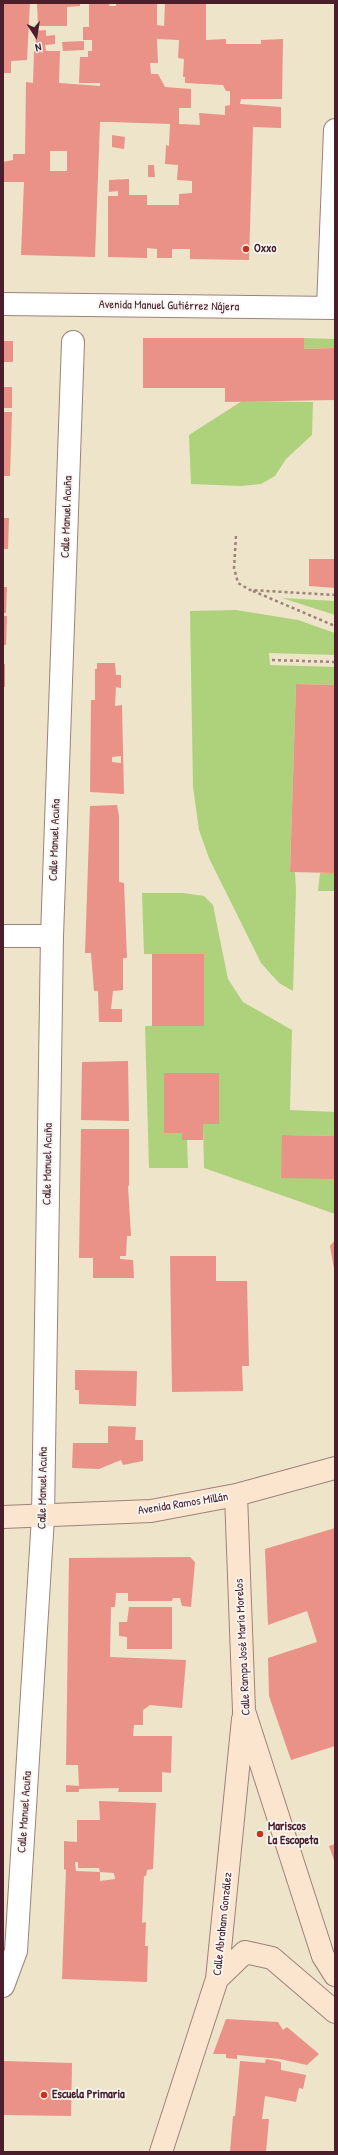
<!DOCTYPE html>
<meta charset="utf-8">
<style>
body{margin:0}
#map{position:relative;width:338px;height:2155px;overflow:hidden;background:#eee4c9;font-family:"Patrick Hand",sans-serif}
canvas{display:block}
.frame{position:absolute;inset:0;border:4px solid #4a1f2b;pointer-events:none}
.north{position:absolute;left:16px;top:16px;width:40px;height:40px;-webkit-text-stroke:3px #f6f6f2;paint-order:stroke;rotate:168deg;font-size:11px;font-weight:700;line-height:16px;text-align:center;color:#4a1f2b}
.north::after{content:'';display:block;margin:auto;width:14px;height:18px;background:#4a1f2b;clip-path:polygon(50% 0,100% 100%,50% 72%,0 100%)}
</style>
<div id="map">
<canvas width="338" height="2155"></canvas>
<div class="frame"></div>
<div class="north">N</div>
</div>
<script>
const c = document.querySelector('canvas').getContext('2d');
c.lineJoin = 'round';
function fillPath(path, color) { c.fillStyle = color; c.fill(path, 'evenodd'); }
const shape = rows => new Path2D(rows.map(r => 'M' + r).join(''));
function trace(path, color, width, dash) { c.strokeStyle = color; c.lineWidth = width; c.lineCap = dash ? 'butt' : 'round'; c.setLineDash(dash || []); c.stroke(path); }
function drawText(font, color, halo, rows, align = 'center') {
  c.font = font + ' "Patrick Hand",sans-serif'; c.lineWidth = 3.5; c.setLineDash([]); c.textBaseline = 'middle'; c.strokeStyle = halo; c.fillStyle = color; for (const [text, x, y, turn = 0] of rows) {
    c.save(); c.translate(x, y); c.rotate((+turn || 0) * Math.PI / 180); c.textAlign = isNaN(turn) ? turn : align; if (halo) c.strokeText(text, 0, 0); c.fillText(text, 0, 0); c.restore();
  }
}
fillPath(shape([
 [304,338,335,339,335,348,304,349],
 [242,401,313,402,312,435,286,459,275,476,261,484,241,486,191,484,189,435],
 [282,598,335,601,335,615],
 [236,610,298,620,335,633,335,655,269,653,270,665,335,667,335,685,296,684,290,871,295,872,296,890,293,991,279,983,261,963,209,858,199,830,193,787,190,611],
 [320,873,335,873,335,891,318,891],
 [142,893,183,893,204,896,213,905,228,979,243,1002,292,1030,290,1110,335,1112,335,1136,283,1135,335,1179,335,1214,204,1168,203,1124,219,1124,219,1073,164,1073,164,1132,182,1133,182,1140,187,1140,188,1168,149,1168,145,1026,204,1026,204,955,144,954]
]), '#add27b');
fillPath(shape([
 [3,3,30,3,27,60,11,61,11,73,3,73],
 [37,3,80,3,80,6,67,7,67,26,38,26],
 [89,3,110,3,109,6,116,6,116,3,157,3,157,25,164,26,165,3,206,3,206,40,226,39,226,44,261,44,261,40,283,39,282,99,241,99,240,104,281,107,281,128,253,127,249,260,190,259,190,249,172,249,172,258,157,258,157,249,147,248,147,258,108,257,108,196,118,196,118,191,109,192,109,180,129,179,129,195,147,195,147,205,179,205,179,194,192,193,192,181,177,180,178,165,165,164,166,145,169,146,170,124,111,122,100,122,95,257,21,255,24,182,3,182,3,162,13,160,13,154,25,154,26,82,33,83,34,51,36,51,35,31,46,30,46,36,55,35,55,44,45,45,46,51,60,51,59,83,100,86,100,83,79,83,80,57,88,57,88,51,92,51,92,40,83,40,83,27,89,27],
 [157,39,179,40,178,58,184,59,183,77,185,77,185,83,223,85,226,91,230,91,230,105,225,106,225,115,199,113,200,125,179,124,179,108,191,108,191,89,165,87,158,74,151,74,150,63,158,63],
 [50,151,67,151,67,171,50,171],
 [84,41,84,50,63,51,62,42],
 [112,135,125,137,124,149,112,147],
 [148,165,154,165,155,177,148,177],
 [143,338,304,338,304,349,335,348,335,400,225,402,225,388,143,388],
 [3,341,13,341,13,362,3,362],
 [3,387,12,387,12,408,3,408],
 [3,412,12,412,10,476,3,476],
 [3,518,9,518,8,549,3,549],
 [309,559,335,559,335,588,309,586],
 [3,587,7,587,6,613,3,613],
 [3,616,7,616,6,645,3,645],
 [97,663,115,663,116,675,121,675,121,688,116,687,115,706,122,705,124,794,90,792,91,700,95,700,95,669,97,669],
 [121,756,121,763,112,762,112,757],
 [3,664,5,664,5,687,3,687],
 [296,684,335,685,335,873,290,872],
 [117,805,119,816,119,882,124,883,127,958,123,958,123,990,113,991,111,1009,122,1009,122,1022,99,1022,98,991,94,991,91,953,85,953,90,806],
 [152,954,204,954,204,1026,152,1026],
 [128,1061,129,1121,81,1120,82,1062],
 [164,1073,219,1073,219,1124,203,1124,203,1140,182,1140,182,1133,164,1133],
 [81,1129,129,1129,129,1186,128,1186,131,1236,127,1236,126,1256,120,1256,120,1259,133,1260,134,1278,93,1278,93,1258,79,1258],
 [282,1135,335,1136,335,1179,281,1178],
 [335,1240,335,1269,334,1269,330,1246],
 [170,1256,216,1256,216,1281,247,1281,249,1366,242,1366,243,1391,172,1392],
 [75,1370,137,1371,136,1406,79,1404,79,1390,75,1390],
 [108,1426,136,1427,135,1440,143,1440,143,1461,123,1465,121,1460,99,1469,72,1468,73,1443,108,1443],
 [335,1528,335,1746,291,1760,269,1696,268,1658,317,1642,307,1611,268,1625,265,1549],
 [190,1557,195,1562,191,1607,182,1606,180,1598,173,1598,172,1601,128,1601,128,1593,116,1593,115,1607,111,1607,110,1657,186,1660,182,1708,150,1705,143,1710,143,1725,134,1725,133,1736,172,1736,171,1773,162,1772,162,1792,118,1792,119,1788,79,1789,79,1792,66,1792,66,1785,79,1786,78,1765,66,1765,69,1558],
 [129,1607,172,1607,172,1649,127,1649,127,1637,119,1636,119,1622,127,1622],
 [99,1801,156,1803,153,1869,147,1870,146,1876,144,1876,142,1923,146,1922,145,1946,148,1946,147,1982,62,1979,66,1870,64,1869,64,1841,77,1842,77,1820,100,1820],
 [75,1862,78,1862,78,1868,99,1868,100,1872,114,1873,115,1879,100,1881,100,1872,76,1871],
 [335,1844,335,1863,329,1846],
 [226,2019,278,2022,283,2030,287,2027,319,2054,307,2065,280,2059,237,2055,237,2059,226,2058,226,2054,213,2054],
 [266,2059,281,2062,281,2070,306,2075,303,2089,299,2088,296,2102,265,2096,262,2119,269,2119,266,2152,230,2152,233,2116,235,2116,240,2061,265,2063],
 [3,2061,72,2063,71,2116,3,2115]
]), '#ea9188');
const street = shape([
 [3,304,335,308],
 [328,308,335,130],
 [3,936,52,936],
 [3,1986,16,1951,43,1517,52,936,73,342]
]);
const secondary = shape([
 [236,1495,244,1711,323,1956,335,1975],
 [3,1517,151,1511,236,1495,335,1468],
 [217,1979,245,1952,272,1958,335,2012],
 [161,2152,217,1979,243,1719]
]);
trace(street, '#9c827a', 24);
trace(secondary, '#9c827a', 24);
trace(shape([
 [236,536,234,568,238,583,250,590,335,595],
 [253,591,335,626],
 [272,660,335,662]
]), '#9c827a', 2.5, [3, 3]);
trace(street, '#fff', 22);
trace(secondary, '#fce5cf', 22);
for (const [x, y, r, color] of [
 [246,249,4,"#c8321e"],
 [260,1834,4,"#c8321e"],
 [44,2095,4,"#c8321e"]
]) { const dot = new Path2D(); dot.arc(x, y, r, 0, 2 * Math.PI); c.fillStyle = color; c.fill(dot); trace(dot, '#f6f6f2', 1.5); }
drawText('bold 12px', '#4a1f2b', '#f6f6f2', [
 ["Oxxo",254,249],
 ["Mariscos",268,1827],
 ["La Escopeta",268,1841],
 ["Escuela Primaria",52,2095]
], 'left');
drawText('12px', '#4a1f2b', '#f6f6f2', [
 ["Avenida Manuel Gutiérrez Nájera",169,306,1],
 ["Calle Manuel Acuña",67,517,-88],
 ["Calle Manuel Acuña",55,840,-88],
 ["Calle Manuel Acuña",48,1164,-89],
 ["Calle Manuel Acuña",43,1488,-89],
 ["Avenida Ramos Millán",183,1504,-9],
 ["Calle Rampa José María Morelos",243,1647,-93],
 ["Calle Manuel Acuña",25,1812,-86],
 ["Calle Abraham González",223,1924,-84]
]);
</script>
